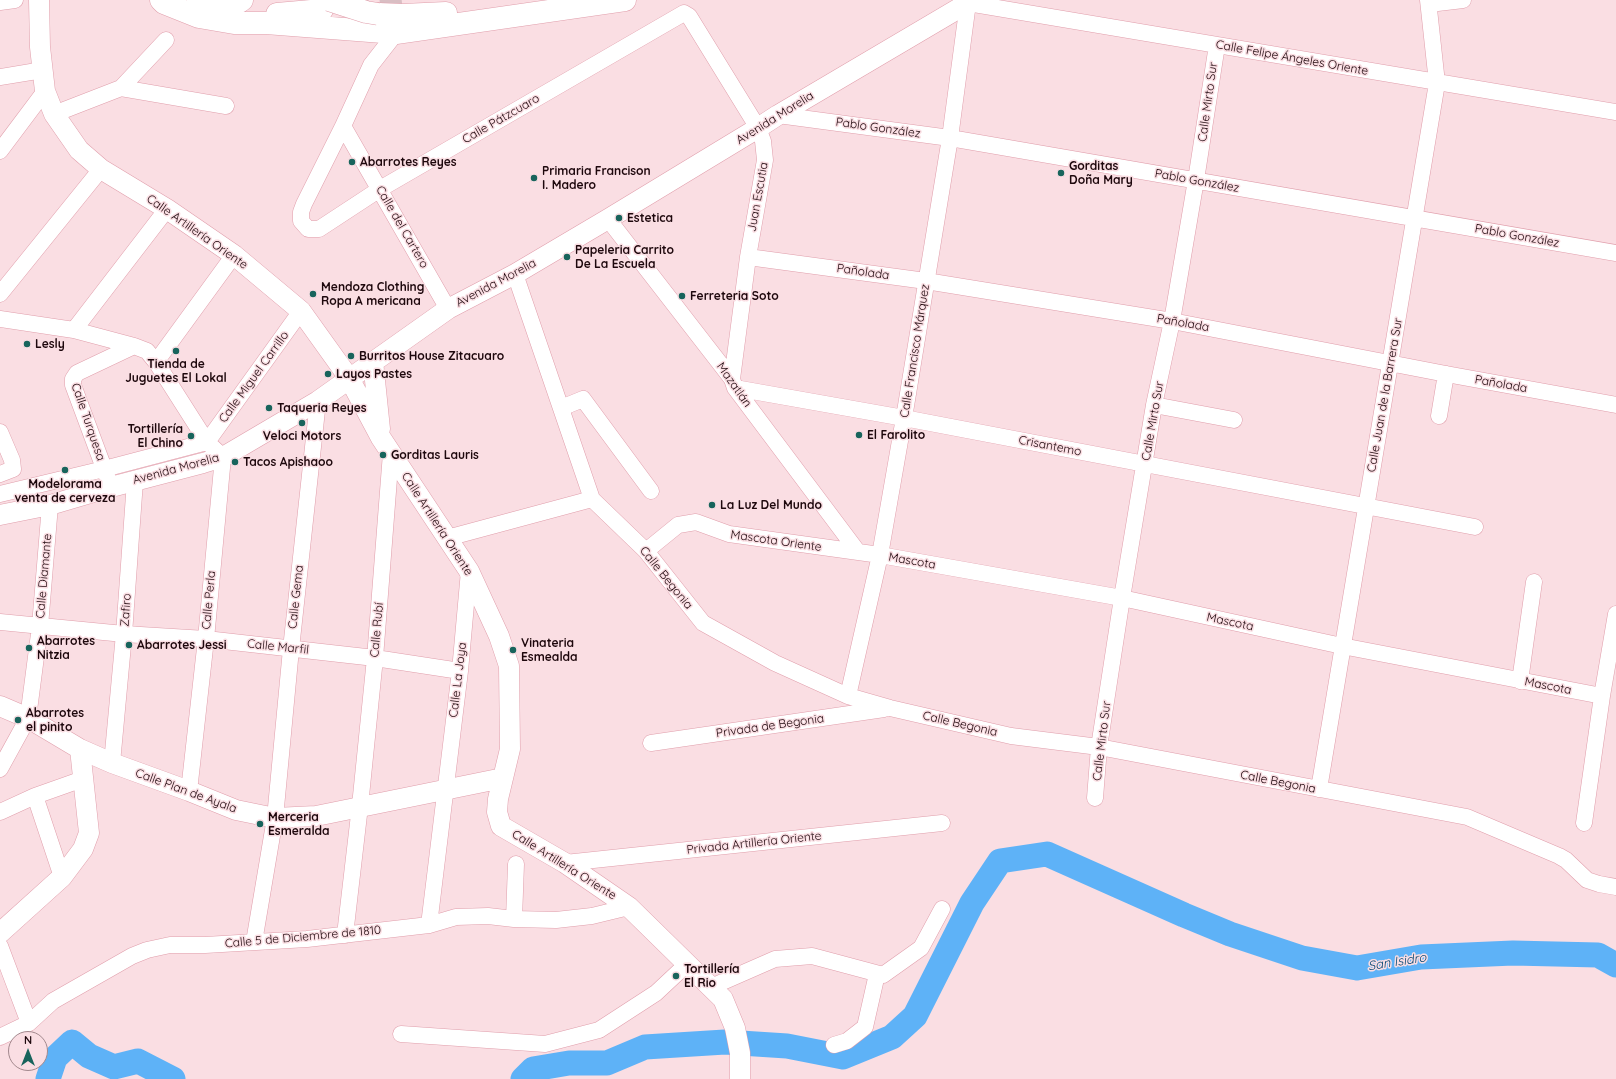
<!DOCTYPE html>
<meta charset="utf-8">
<style>
body{margin:0}
#map{position:relative;width:1616px;height:1079px;overflow:hidden;background:#fadee3;font-family:Quicksand,sans-serif}
canvas{display:block}
.north{position:absolute;left:8px;top:1031px;width:40px;height:40px;box-sizing:border-box;background:#fadee3;border:1px solid #a2888d;border-radius:50%;rotate:0deg;font-size:11px;font-weight:700;line-height:16px;text-align:center;color:#1d070c}
.north::after{content:'';display:block;margin:auto;width:14px;height:18px;background:#18645c;clip-path:polygon(50% 0,100% 100%,50% 72%,0 100%)}
</style>
<div id="map">
<canvas width="1616" height="1079"></canvas>
<div class="north">N</div>
</div>
<script>
const c = document.querySelector('canvas').getContext('2d');
c.lineJoin = 'round';
const shape = rows => new Path2D(rows.map(r => 'M' + r).join(''));
function trace(path, color, width, dash) { c.strokeStyle = color; c.lineWidth = width; c.lineCap = dash ? 'butt' : 'round'; c.setLineDash(dash || []); c.stroke(path); }
function drawText(font, color, halo, rows, align = 'center') {
  c.font = font + ' Quicksand,sans-serif'; c.lineWidth = 3; c.setLineDash([]); c.textBaseline = 'middle'; c.strokeStyle = halo; c.fillStyle = color; for (const [text, x, y, turn = 0] of rows) {
    c.save(); c.translate(x, y); c.rotate((+turn || 0) * Math.PI / 180); c.textAlign = isNaN(turn) ? turn : align; if (halo) c.strokeText(text, 0, 0); c.fillText(text, 0, 0); c.restore();
  }
}
trace(shape([
 [48,1079,55,1058,72,1042,89,1056,114,1067,138,1061,173,1079],
 [523,1079,533,1069,569,1063,607,1063,645,1047,725,1042,787,1046,843,1057,892,1037,915,1016,972,903,1000,861,1047,854,1184,915,1230,934,1302,958,1357,968,1421,957,1513,953,1598,955,1616,965]
]), '#5eb2f7', 25);
trace(shape([
 [347,6,404,0]
]), '#d9bec3', 22, [22, 11]);
const minor = shape([
 [0,2,15,0],
 [1429,4,1463,0],
 [396,33,371,65,343,126,304,204,301,212,301,221,308,229,319,229,380,189,684,13,689,16,758,128,763,141,765,160,748,257,732,379],
 [0,77,43,70],
 [121,88,166,40],
 [54,114,121,88,226,106],
 [778,115,950,138,1616,253],
 [343,126,448,309],
 [0,151,45,91],
 [608,219,732,379,735,388,858,552],
 [748,257,926,281,1172,321,1446,374,1616,405],
 [515,274,592,499,646,551,703,623,775,663,848,696,890,708,1011,736,1099,747,1467,817,1559,856,1566,860,1587,880,1599,884,1616,887],
 [0,294,101,169],
 [0,319,74,330,134,346,147,351,156,362,207,442,223,457,206,639,189,791],
 [74,330,167,209],
 [156,362,234,255],
 [735,388,904,418,1475,527],
 [1154,405,1234,420],
 [561,408,583,399,651,491],
 [1439,416,1446,374],
 [0,432,12,460,13,469,0,474],
 [108,479,73,385,73,379,77,373,134,346],
 [0,494,104,469,207,442,301,311],
 [447,538,592,499],
 [646,551,678,525,696,522,729,534,880,555,1122,598,1342,646,1602,696],
 [0,622,124,634,206,639,375,658,460,671],
 [1520,681,1534,582],
 [848,696,880,555,904,418,950,138,968,3,1616,112],
 [651,743,884,709],
 [112,763,124,634,135,481],
 [0,769,28,718,40,626,50,505],
 [1319,789,1437,83,1428,0],
 [35,796,62,877],
 [1095,798,1099,747,1122,598,1154,405,1172,321,1196,180,1217,45],
 [0,812,35,796,83,779],
 [1584,823,1602,696,1616,614],
 [565,863,942,823],
 [514,919,516,864],
 [429,925,460,671,469,571],
 [345,935,360,806,375,658,391,453],
 [254,942,275,818,291,649,318,401],
 [0,946,29,1023],
 [711,987,775,959,812,956,883,975,921,948,942,909],
 [401,1034,545,1044,599,1030,656,993,687,964],
 [0,1037,29,1023,53,1001,132,956,147,950,170,945,205,945,307,939,429,925,456,917,488,916,514,919,556,920,592,916,629,907],
 [834,1045,847,1041,865,1027,877,974]
]);
const tertiary = shape([
 [39,0,40,47,45,91,54,114,79,150,101,169,167,209,234,255,301,311,349,378,381,438,469,571,499,636,509,666,510,749,498,799,497,812,501,826,565,863,629,907,723,999,735,1028,740,1053,740,1079],
 [373,361,380,429],
 [0,515,50,505,111,487,203,463,223,457,318,401,448,309,515,274,608,219,758,128,778,115,973,0],
 [0,706,28,718,80,749,112,763,189,791,236,810,275,818,316,816,503,778],
 [0,933,62,877,83,849,89,833,80,749]
]);
const primary = shape([
 [161,0,164,3,199,17,234,23,266,23,396,33,625,0],
 [198,0,227,4,239,2,242,0],
 [277,14,322,10],
 [378,14,403,15,446,13]
]);
trace(minor, '#e09eab', 17);
trace(tertiary, '#e09eab', 21);
trace(primary, '#e09eab', 23);
trace(minor, '#fff', 16);
trace(tertiary, '#fff', 20);
trace(primary, '#fff', 22);
const primaryBridge = shape([
 [329,0,366,12,378,14]
]);
trace(primaryBridge, '#e09eab', 23, []);
trace(primaryBridge, '#fff', 22);
for (const [x, y, r, color] of [
 [352,162,4,"#18645c"],
 [1061,173,4,"#18645c"],
 [534,178,4,"#18645c"],
 [619,218,4,"#18645c"],
 [567,257,4,"#18645c"],
 [313,294,4,"#18645c"],
 [682,296,4,"#18645c"],
 [27,344,4,"#18645c"],
 [176,351,4,"#18645c"],
 [351,356,4,"#18645c"],
 [328,374,4,"#18645c"],
 [269,408,4,"#18645c"],
 [302,423,4,"#18645c"],
 [859,435,4,"#18645c"],
 [191,436,4,"#18645c"],
 [383,455,4,"#18645c"],
 [235,462,4,"#18645c"],
 [65,470,4,"#18645c"],
 [712,505,4,"#18645c"],
 [129,645,4,"#18645c"],
 [29,648,4,"#18645c"],
 [513,650,4,"#18645c"],
 [18,720,4,"#18645c"],
 [260,824,4,"#18645c"],
 [676,976,4,"#18645c"]
]) { const dot = new Path2D(); dot.arc(x, y, r, 0, 2 * Math.PI); c.fillStyle = color; c.fill(dot); trace(dot, '#fadee3', 1.5); }
drawText('12px', '#1d070c', '#fadee3', [
 ["Calle Felipe Ángeles Oriente",1292,58,10],
 ["Calle Mirto Sur",1208,102,-82],
 ["Avenida Morelia",775,118,-32],
 ["Calle Pátzcuaro",501,119,-30],
 ["Pablo González",878,128,8],
 ["Pablo González",1197,181,10],
 ["Juan Escutia",758,197,-80],
 ["Calle del Cartero",402,227,60],
 ["Calle Artillería Oriente",197,232,35],
 ["Pablo González",1517,236,10],
 ["Pañolada",863,272,8],
 ["Avenida Morelia",496,283,-28],
 ["Pañolada",1183,323,10],
 ["Calle Francisco Márquez",915,351,-81],
 ["Calle Miguel Carrillo",254,377,-54],
 ["Pañolada",1501,384,10],
 ["Mazatlán",734,385,55],
 ["Calle Juan de la Barrera Sur",1385,395,-80],
 ["Calle Mirto Sur",1153,421,-80],
 ["Calle Turquesa",88,422,71],
 ["Crisantemo",1050,446,11],
 ["Avenida Morelia",176,469,-15],
 ["Calle Artillería Oriente",437,524,57],
 ["Mascota Oriente",776,541,8],
 ["Mascota",912,561,10],
 ["Calle Diamante",44,576,-85],
 ["Calle Begonia",666,578,51],
 ["Calle Gema",296,597,-84],
 ["Calle Perla",209,600,-85],
 ["Zafiro",126,610,-86],
 ["Mascota",1230,622,12],
 ["Calle Rubí",377,630,-85],
 ["Calle Marfil",278,647,6],
 ["Calle La Joya",458,680,-83],
 ["Mascota",1548,686,11],
 ["Calle Begonia",960,724,13],
 ["Privada de Begonia",770,726,-8],
 ["Calle Mirto Sur",1102,741,-83],
 ["Calle Begonia",1278,782,11],
 ["Calle Plan de Ayala",186,791,20],
 ["Privada Artillería Oriente",754,843,-6],
 ["Calle Artillería Oriente",564,865,32],
 ["Calle 5 de Diciembre de 1810",303,937,-5]
]);
drawText('bold 12px', '#1d070c', '#fadee3', [
 ["Abarrotes Reyes",360,162],
 ["Gorditas",1069,166],
 ["Doña Mary",1069,180],
 ["Primaria Francison",542,171],
 ["I. Madero",542,185],
 ["Estetica",627,218],
 ["Papeleria Carrito",575,250],
 ["De La Escuela",575,264],
 ["Mendoza Clothing",321,287],
 ["Ropa A mericana",321,301],
 ["Ferreteria Soto",690,296],
 ["Lesly",35,344],
 ["Burritos House Zitacuaro",359,356],
 ["Tienda de",176,364,"center"],
 ["Juguetes El Lokal",176,378,"center"],
 ["Layos Pastes",336,374],
 ["Taqueria Reyes",277,408],
 ["Tortillería",183,429,"right"],
 ["El Chino",183,443,"right"],
 ["El Farolito",867,435],
 ["Veloci Motors",302,436,"center"],
 ["Gorditas Lauris",391,455],
 ["Tacos Apishaoo",243,462],
 ["Modelorama",65,484,"center"],
 ["venta de cerveza",65,498,"center"],
 ["La Luz Del Mundo",720,505],
 ["Abarrotes",37,641],
 ["Nitzia",37,655],
 ["Vinateria",521,643],
 ["Esmealda",521,657],
 ["Abarrotes Jessi",137,645],
 ["Abarrotes",26,713],
 ["el pinito",26,727],
 ["Merceria",268,817],
 ["Esmeralda",268,831],
 ["Tortillería",684,969],
 ["El Rio",684,983]
], 'left');
drawText('italic 13px', '#024571', '#fadee3', [
 ["San Isidro",1397,962,-9]
]);
</script>
